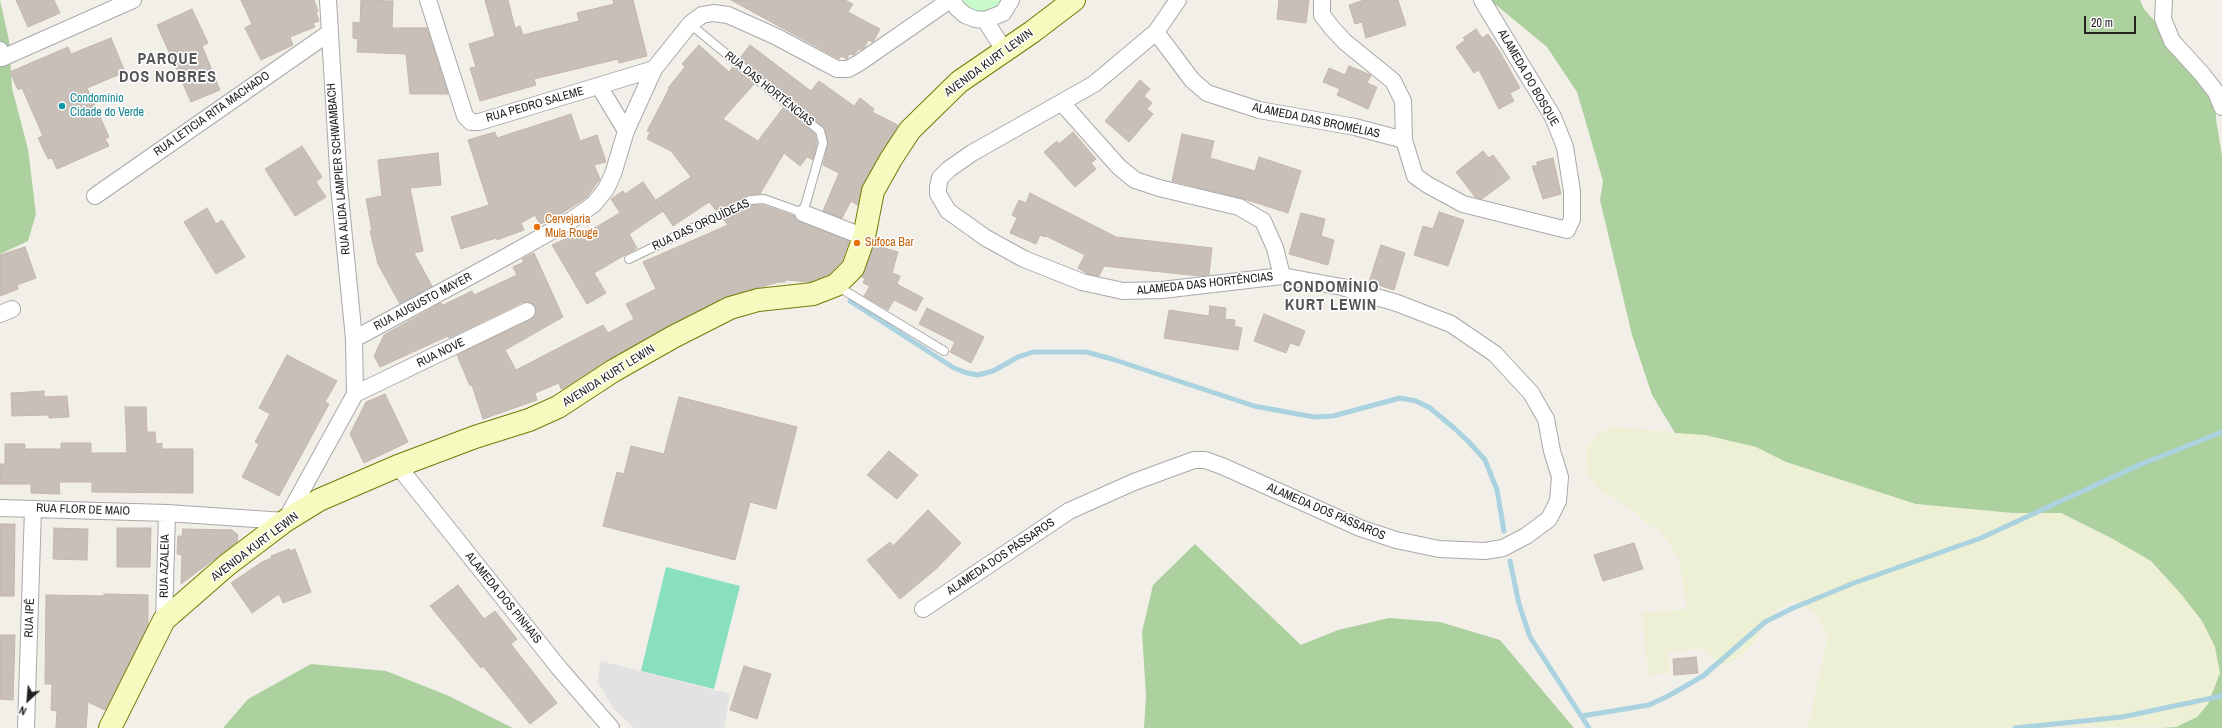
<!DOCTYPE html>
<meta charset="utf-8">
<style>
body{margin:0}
#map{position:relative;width:2222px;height:728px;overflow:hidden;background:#f2efe9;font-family:"Archivo Narrow",sans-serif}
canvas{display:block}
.north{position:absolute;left:8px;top:680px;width:40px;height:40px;-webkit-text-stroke:3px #fff;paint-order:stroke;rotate:206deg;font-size:11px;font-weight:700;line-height:16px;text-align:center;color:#222}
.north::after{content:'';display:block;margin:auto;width:14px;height:18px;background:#222;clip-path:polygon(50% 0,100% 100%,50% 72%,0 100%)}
.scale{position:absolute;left:2084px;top:16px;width:52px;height:18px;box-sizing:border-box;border:2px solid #222;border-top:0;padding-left:5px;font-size:12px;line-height:14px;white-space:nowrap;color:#222;-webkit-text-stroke:3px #fff;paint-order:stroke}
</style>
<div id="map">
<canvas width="2222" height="728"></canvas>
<div class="north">N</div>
<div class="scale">20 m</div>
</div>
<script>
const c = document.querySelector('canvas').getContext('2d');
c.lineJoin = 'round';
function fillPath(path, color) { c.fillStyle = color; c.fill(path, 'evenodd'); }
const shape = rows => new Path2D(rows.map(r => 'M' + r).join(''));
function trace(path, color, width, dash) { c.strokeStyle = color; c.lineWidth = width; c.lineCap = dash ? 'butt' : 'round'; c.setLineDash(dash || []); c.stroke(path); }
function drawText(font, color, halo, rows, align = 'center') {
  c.font = font + ' "Archivo Narrow",sans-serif'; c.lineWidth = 3; c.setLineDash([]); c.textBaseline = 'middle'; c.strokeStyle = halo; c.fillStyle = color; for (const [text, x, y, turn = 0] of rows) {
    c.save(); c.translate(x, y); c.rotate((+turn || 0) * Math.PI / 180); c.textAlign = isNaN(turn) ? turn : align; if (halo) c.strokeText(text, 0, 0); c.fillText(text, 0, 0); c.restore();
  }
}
fillPath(shape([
 [1613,427,1705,435,1756,447,1786,462,1916,504,2013,513,2061,513,2113,539,2151,561,2181,594,2202,621,2215,647,2220,673,2208,704,2197,717,2176,727,1808,728,1827,638,1816,614,1793,601,1775,611,1753,644,1741,657,1722,665,1702,649,1668,652,1670,673,1648,675,1642,613,1687,609,1679,558,1658,529,1644,523,1646,522,1632,509,1600,491,1587,475,1586,450,1596,435]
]), '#eef0d5');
fillPath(shape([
 [0,0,9,40,12,88,28,149,36,214,28,241,0,254],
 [1490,0,2140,0,2144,9,2216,92,2216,119,2222,156,2222,728,2159,728,2176,727,2197,717,2208,704,2220,673,2215,647,2202,621,2181,594,2151,561,2113,539,2061,513,2013,513,1916,504,1786,462,1756,447,1705,435,1675,433,1652,395,1632,335,1600,200,1603,181,1577,92,1547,47],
 [1195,544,1301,645,1338,630,1389,618,1440,622,1500,640,1574,728,1144,728,1146,695,1142,632,1153,585],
 [311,664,386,671,449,696,513,728,223,728,248,699]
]), '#add19e');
fillPath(shape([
 [958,0,1005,0,998,9,974,14]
]), '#c8facc');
fillPath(shape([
 [666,567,740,586,714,689,641,671]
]), '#88e0be');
fillPath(shape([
 [601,661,730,694,724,728,634,728,614,709,597,682]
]), '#e2e2e2');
trace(shape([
 [850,301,954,368,967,373,978,375,993,371,1018,357,1033,352,1086,352,1112,359,1254,406,1314,417,1333,416,1400,398,1416,401,1430,408,1454,428,1468,441,1485,460,1497,490,1504,531],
 [1510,561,1519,604,1530,637,1589,728],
 [1582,716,1649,705,1670,695,1703,676,1765,622,1793,608,1854,583,1981,538,2139,465,2222,432],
 [2015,728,2122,717,2222,696]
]), '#aad3df', 5);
const building = shape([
 [16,0,54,0,60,13,28,27,16,0],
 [241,0,314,0,318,11,316,12,319,21,313,23,315,27,290,37,293,45,261,60,245,28,252,24,241,0],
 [361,0,393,1,392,28,427,28,448,94,410,94,406,54,357,52,358,39,353,38,353,22,360,23,361,0],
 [485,0,508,0,515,28,520,26,523,35,579,21,577,13,614,4,613,0,633,0,647,56,619,63,618,59,534,79,536,85,480,101,470,68,476,67,469,44,495,36,485,0],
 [731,0,845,0,853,4,848,12,880,29,873,42,868,40,865,47,861,50,859,49,854,55,849,54,847,59,841,56,839,59,731,0],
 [1279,0,1309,0,1306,23,1277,19,1279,0],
 [1364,0,1398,0,1406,25,1366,38,1362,22,1355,24,1349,5,1364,0],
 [192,9,208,43,202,46,220,90,191,102,157,25,192,9],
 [1476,29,1482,38,1488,34,1500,52,1520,88,1510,93,1514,101,1499,109,1479,70,1474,73,1456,47,1465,40,1463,38,1476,29],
 [111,38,125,72,87,88,109,137,105,139,109,146,57,169,52,158,48,159,38,138,43,136,22,88,18,90,10,72,68,47,71,54,111,38],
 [699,45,729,72,733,67,754,84,723,119,758,141,783,108,815,134,817,143,813,160,807,157,800,166,784,153,760,194,748,195,716,210,709,202,673,226,656,200,691,177,671,151,647,139,650,132,647,131,669,89,668,88,685,67,682,64,699,45],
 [750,45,811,91,819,81,854,106,860,98,874,109,872,112,898,125,862,185,858,205,851,201,842,218,823,211,839,173,823,165,828,144,825,129,740,58,750,45],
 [1349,66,1371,75,1367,83,1377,87,1368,109,1337,95,1340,89,1323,82,1329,68,1345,75,1349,66],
 [1140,80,1150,89,1144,96,1152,103,1147,109,1153,114,1129,142,1105,121,1140,80],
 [571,114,580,141,597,135,606,162,594,165,600,179,587,197,553,219,540,224,535,215,521,223,524,230,497,240,496,238,461,249,451,217,489,205,468,140,495,132,497,138,571,114],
 [1073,132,1096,159,1091,163,1096,169,1075,187,1044,152,1057,141,1059,144,1073,132],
 [1182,134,1214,141,1210,158,1255,171,1259,157,1301,171,1288,213,1241,198,1172,181,1182,134],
 [302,146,322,177,316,182,326,197,295,216,265,169,302,146],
 [1483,151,1489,158,1493,155,1510,178,1482,199,1475,197,1456,172,1483,151],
 [438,153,441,185,410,188,423,251,414,253,432,286,400,304,378,264,370,231,372,231,366,199,382,196,378,160,438,153],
 [1553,158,1561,194,1543,199,1532,166,1537,166,1537,162,1553,158],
 [643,182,663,211,629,234,637,248,594,273,606,293,587,304,552,245,585,230,586,233,620,213,611,199,623,191,625,194,643,182],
 [1030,193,1116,237,1212,248,1209,275,1200,276,1104,266,1099,276,1088,274,1078,268,1085,255,1046,236,1045,237,1040,235,1036,244,1010,233,1017,218,1012,215,1019,200,1026,203,1030,193],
 [751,205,763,205,794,216,800,222,849,241,842,261,829,274,810,282,786,280,785,282,779,282,724,297,607,360,564,388,561,389,559,383,535,393,537,400,483,419,472,385,470,386,457,355,531,319,536,311,532,303,523,302,449,338,448,336,380,367,374,356,384,335,441,303,443,305,472,291,474,295,517,275,513,267,524,262,522,259,534,253,563,317,505,350,516,370,603,325,608,333,634,319,626,304,656,289,643,262,728,225,723,219,751,205],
 [207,208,216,224,222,220,245,257,216,274,184,222,207,208],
 [1439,212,1464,220,1448,266,1414,255,1423,226,1433,229,1439,212],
 [1301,213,1325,219,1321,236,1334,240,1328,265,1289,254,1301,213],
 [874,245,898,252,892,273,900,276,897,284,923,298,916,311,894,300,888,310,864,296,870,286,863,283,865,278,862,277,874,245],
 [1381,245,1405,253,1394,290,1369,282,1381,245],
 [25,247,36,278,17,285,18,289,0,296,0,255,25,247],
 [1210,306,1226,308,1225,319,1235,320,1234,326,1242,328,1238,350,1164,338,1169,310,1209,316,1210,306],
 [927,308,984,337,971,363,950,352,955,342,919,324,927,308],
 [1264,314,1305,331,1299,346,1290,343,1286,353,1254,341,1264,314],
 [287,355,337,381,325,402,329,404,279,496,242,477,259,444,255,442,270,414,259,408,287,355],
 [44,391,44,397,67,396,69,417,49,418,49,415,12,416,11,393,44,391],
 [385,394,408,442,364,463,350,434,366,402,385,394],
 [679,397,797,427,776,509,750,502,735,560,603,526,617,472,624,474,631,446,664,454,679,397],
 [125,407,146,407,147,432,155,432,156,444,162,443,162,449,193,449,193,493,92,492,92,482,59,482,60,494,31,493,31,484,0,484,0,464,5,464,5,444,25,444,25,449,61,449,61,443,91,443,91,453,127,453,125,407],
 [889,451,918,475,897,499,867,475,889,451],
 [928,510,961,543,937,568,900,599,867,560,890,542,893,546,928,510],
 [0,524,15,524,14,596,0,596,0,524],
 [54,528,88,529,87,560,53,559,54,528],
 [117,528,151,528,150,567,117,567,117,528],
 [183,529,232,530,238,535,237,542,181,584,182,555,177,554,178,536,182,536,183,529],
 [1634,543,1643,569,1603,581,1594,555,1634,543],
 [289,549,290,551,295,549,311,592,283,603,279,594,252,613,231,583,262,562,272,558,271,556,289,549],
 [458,585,484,619,495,611,517,639,511,644,557,703,530,724,483,666,481,668,430,606,458,585],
 [104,594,148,595,148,625,105,710,88,702,86,728,56,728,57,711,51,710,52,684,45,684,46,595,104,596,104,594],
 [0,635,15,635,13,700,0,699,0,635],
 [1696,657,1698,673,1674,675,1673,659,1696,657],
 [744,666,771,674,757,719,730,710,744,666]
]);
fillPath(building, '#c7bfb8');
trace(building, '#c4b6ab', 1);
const lane = shape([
 [629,259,750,200,764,199,803,213,823,143,820,131,690,24],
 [837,286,944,351]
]);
const street = shape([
 [428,0,465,116,471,122,479,122,654,69],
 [953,0,957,8,965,15,975,19,985,20,1003,13,1011,0],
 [1322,0,1322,15,1332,28,1345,42,1393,81,1403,101,1404,140],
 [2164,0,2163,19,2172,41,2202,74,2216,92,2222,107],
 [985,20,1004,50],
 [1156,32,1192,80,1207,93,1259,110,1355,127,1404,140,1415,176,1428,185,1463,204,1567,230,1572,219,1572,191,1565,147,1553,117,1482,0],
 [0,50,2,58,133,0],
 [599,86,626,131],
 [1062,103,1119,167,1135,180,1159,188,1239,207,1263,221,1275,248,1282,276],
 [95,196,329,33],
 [803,213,864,237],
 [0,314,12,309],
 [354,339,504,258,573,219,594,204,606,189,613,174,626,131,654,69,690,24,702,15,713,13,728,15,775,36,837,69,848,69,859,63,950,0],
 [355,394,527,311],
 [398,466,559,668,611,728],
 [0,508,167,513,285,521,355,394,354,339,339,186,328,0],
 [923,609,1069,511,1134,482,1194,460,1205,460,1222,466,1360,528,1396,540,1439,549,1485,551,1503,548,1526,536,1549,519,1558,501,1560,477,1552,451,1546,419,1531,393,1495,354,1451,324,1397,303,1342,287,1282,276,1162,290,1123,291,1082,282,1024,259,986,238,948,211,938,194,938,187,940,178,949,169,972,153,1094,84,1156,32,1178,0],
 [164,620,167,513],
 [26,728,33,509]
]);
const secondary = shape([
 [110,728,164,620,227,565,285,521,319,500,398,466,475,437,529,420,558,407,613,371,673,337,730,308,758,300,813,294,836,285,853,268,864,237,873,191,891,159,910,130,959,82,1032,32,1074,0]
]);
trace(lane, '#a9a9a9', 10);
trace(street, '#a9a9a9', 18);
trace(secondary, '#707d05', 24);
trace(lane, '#fff', 8);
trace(street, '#fff', 16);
trace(secondary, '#f7fabf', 22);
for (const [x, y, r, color] of [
 [62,106,4,"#0f9aa8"],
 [537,227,4,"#e8710a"],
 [857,243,4,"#e8710a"]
]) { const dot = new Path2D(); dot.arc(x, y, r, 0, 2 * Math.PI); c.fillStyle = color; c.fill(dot); trace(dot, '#fff', 1.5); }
drawText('12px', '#222', '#fff', [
 ["AVENIDA KURT LEWIN",989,63,-36],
 ["ALAMEDA DO BOSQUE",1528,78,60],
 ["RUA DAS HORTÊNCIAS",769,89,39],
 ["RUA PEDRO SALEME",535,105,-16],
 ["RUA LETICIA RITA MACHADO",212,114,-35],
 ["ALAMEDA DAS BROMÉLIAS",1316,121,12],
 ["RUA ALIDA LAMPIER SCHWAMBACH",339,169,-95],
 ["RUA DAS ORQUÍDEAS",701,225,-25],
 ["ALAMEDA DAS HORTÊNCIAS",1205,284,-6],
 ["RUA AUGUSTO MAYER",423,302,-28],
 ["RUA NOVE",441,353,-26],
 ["AVENIDA KURT LEWIN",609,376,-32],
 ["RUA FLOR DE MAIO",83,510,2],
 ["ALAMEDA DOS PÁSSAROS",1326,512,23],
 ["AVENIDA KURT LEWIN",255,547,-37],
 ["ALAMEDA DOS PÁSSAROS",1001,557,-34],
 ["RUA AZALEIA",165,566,-89],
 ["ALAMEDA DOS PINHAIS",503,598,51],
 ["RUA IPÊ",30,618,-88]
]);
drawText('12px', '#0d838f', '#fff', [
 ["Condomínio",70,99],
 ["Cidade do Verde",70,113]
], 'left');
drawText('12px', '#c56008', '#fff', [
 ["Cervejaria",545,220],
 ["Mula Rouge",545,234],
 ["Sufoca Bar",865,243]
], 'left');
c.letterSpacing = '1px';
drawText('bold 16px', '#555', '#fff', [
 ["PARQUE",168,60],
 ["DOS NOBRES",168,78],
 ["CONDOMÍNIO",1331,288],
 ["KURT LEWIN",1331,306]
]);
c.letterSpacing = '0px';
</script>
